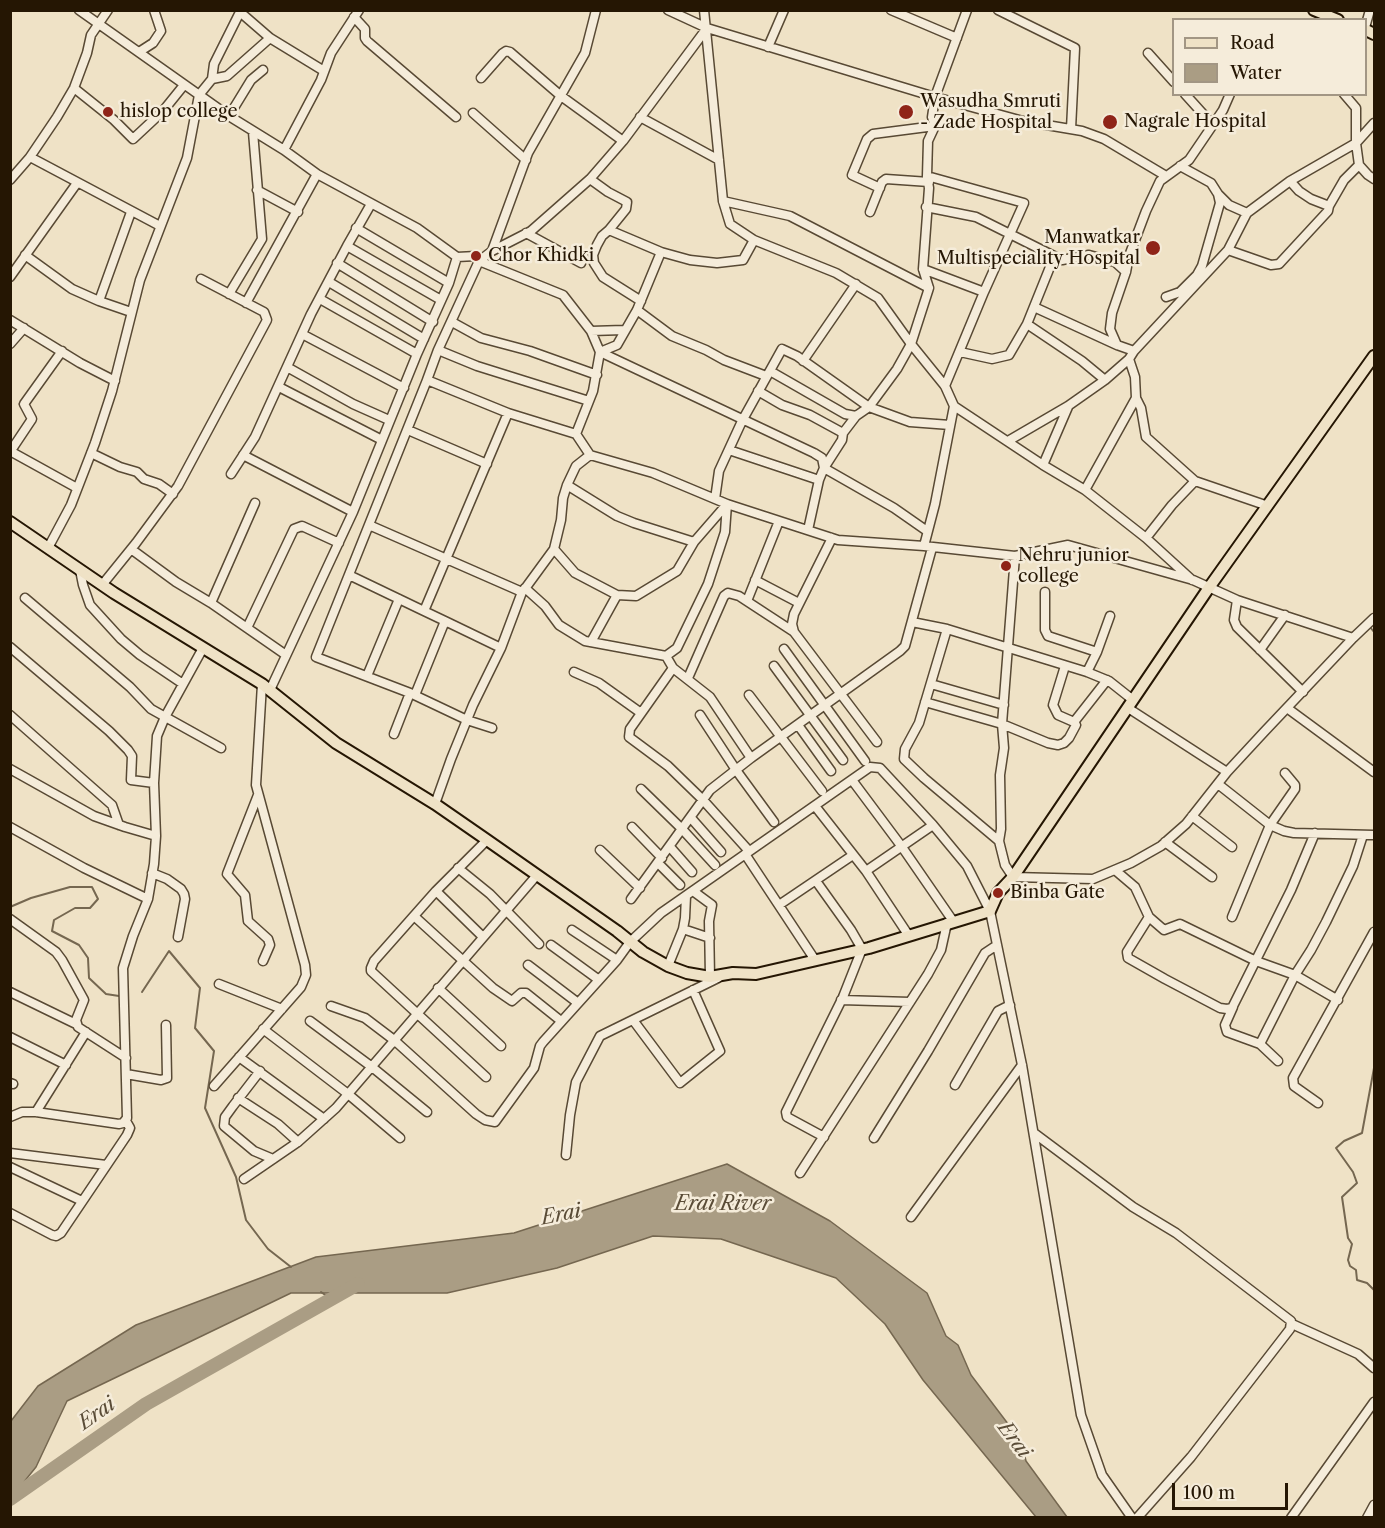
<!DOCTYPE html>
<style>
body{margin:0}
#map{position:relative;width:1385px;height:1528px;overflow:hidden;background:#efe2c6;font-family:"Libre Caslon Text",serif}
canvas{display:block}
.frame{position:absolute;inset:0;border:12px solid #251603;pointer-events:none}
.legend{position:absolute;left:1172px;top:18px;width:195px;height:78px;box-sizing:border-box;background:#f5ecda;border:2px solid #a29684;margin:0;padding:8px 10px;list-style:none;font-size:18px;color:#251603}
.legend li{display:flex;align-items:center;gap:12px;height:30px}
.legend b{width:30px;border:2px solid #a29684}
.scale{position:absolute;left:1172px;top:1483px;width:116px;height:27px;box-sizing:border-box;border:3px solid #251603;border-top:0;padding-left:8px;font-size:18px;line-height:21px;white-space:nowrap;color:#251603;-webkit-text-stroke:4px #f5ecda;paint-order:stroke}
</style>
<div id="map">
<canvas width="1385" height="1528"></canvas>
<div class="frame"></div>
<ul class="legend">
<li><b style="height:8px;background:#efe2c6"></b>Road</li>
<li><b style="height:16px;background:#aa9d84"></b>Water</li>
</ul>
<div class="scale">100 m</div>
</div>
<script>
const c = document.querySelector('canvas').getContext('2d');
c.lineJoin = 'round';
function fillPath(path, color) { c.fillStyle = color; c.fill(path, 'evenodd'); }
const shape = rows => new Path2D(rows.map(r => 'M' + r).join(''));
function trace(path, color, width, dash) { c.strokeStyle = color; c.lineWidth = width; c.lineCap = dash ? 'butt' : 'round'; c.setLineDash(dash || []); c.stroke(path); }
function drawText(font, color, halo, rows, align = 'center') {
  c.font = font + ' "Libre Caslon Text",serif'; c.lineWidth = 5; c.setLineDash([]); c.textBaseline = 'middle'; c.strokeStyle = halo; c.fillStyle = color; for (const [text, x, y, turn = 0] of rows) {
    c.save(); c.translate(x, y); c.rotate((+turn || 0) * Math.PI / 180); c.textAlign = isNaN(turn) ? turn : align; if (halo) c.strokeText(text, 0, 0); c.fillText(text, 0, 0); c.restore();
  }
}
const water = shape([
 [727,1164,830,1221,927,1293,946,1336,958,1345,971,1375,1021,1441,1026,1461,1067,1517,1036,1517,923,1380,885,1324,836,1278,721,1239,653,1236,557,1268,447,1293,291,1293,67,1401,36,1467,11,1498,11,1421,38,1386,136,1325,316,1257,514,1233,727,1164]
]);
fillPath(water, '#aa9d84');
trace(water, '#756750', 1.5);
trace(shape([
 [1370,627,1374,632],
 [10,907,31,898,70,887,92,887,98,899,90,908,75,908,54,920,52,931,79,945,88,958,89,978,106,994,119,996],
 [142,992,169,951,200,988,195,1028,214,1051,205,1108,236,1177,246,1220,268,1249,291,1267],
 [1374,1068,1362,1133,1344,1141,1336,1148,1353,1172,1357,1183,1342,1197,1348,1238,1352,1244,1348,1260,1350,1266,1356,1270,1357,1280,1367,1283,1374,1290],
 [321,1292,331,1299]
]), '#756750', 2);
trace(shape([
 [10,1499,146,1404,358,1284]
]), '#aa9d84', 14);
const minor = shape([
 [79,10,229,116,284,150,317,174,417,228,457,257,476,256,479,261,563,295,591,331,600,352,593,391,576,434,590,455,653,473,727,504,838,540,924,546,1015,556,1068,545,1193,580,1237,600,1353,638],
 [668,10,707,28,935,97,1023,121,1082,131,1104,139,1166,176],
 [704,10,723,201,730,224,754,240,836,273,878,298,911,344,945,386,954,406,1043,465,1085,490,1146,538,1192,580],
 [891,10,957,38],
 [998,10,1075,48,1071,129],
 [240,12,270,38,324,71],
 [354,17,365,29,365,38,367,41,456,117],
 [1366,24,1370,10],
 [768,47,784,10],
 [139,52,153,43,161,31,154,10],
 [1148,53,1174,82],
 [481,78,503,53,506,51,510,52,561,96,623,141],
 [212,79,227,76,270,38],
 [74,88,114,120,133,139,163,111,184,85],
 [1185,94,1213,125],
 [1344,94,1356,108,1356,143,1359,165,1368,175,1374,179],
 [473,113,526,160],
 [229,116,251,80,263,70],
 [640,117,719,160],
 [284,150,321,80,331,53,359,10],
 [30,157,160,226],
 [927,176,1024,203,984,292,945,386],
 [590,179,608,192,627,202,626,209,609,230,661,252],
 [10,180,30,157,57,117,74,88,87,53,91,35,108,10],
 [1290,181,1299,191,1311,199,1329,206],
 [880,188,852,175,867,139,873,134,935,126],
 [257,190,298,212],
 [1218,194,1229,205,1247,213],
 [723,201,790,216,929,288],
 [926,207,976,217,1062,260,1089,255,1115,262,1126,272],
 [870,212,882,182,886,179,929,182],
 [356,228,449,283],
 [609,230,602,236,597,245,593,255,594,263,603,277,641,301],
 [526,233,581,263],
 [347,246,441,300],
 [1228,250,1271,265,1279,264,1328,211,1329,206,1344,180,1359,165],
 [492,251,531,231,590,179,623,141,707,28],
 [25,255,72,289,99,301,131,312],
 [337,263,433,322],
 [923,269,984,292],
 [10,277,77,183],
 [329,282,424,339],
 [229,294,262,239,253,132],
 [1166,297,1180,292,1197,275,1202,266,1220,203,1218,194,1211,183,1180,166],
 [320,299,417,354],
 [99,301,131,212],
 [246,303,317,174],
 [1034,307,1117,345],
 [637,310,672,336,706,350,724,360,766,376],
 [10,320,80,363,115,381],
 [452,322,481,338,530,351,597,375],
 [1027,324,1082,361,1105,380],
 [591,331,624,330],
 [302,334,404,388],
 [10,344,24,328],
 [438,350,477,366,589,401],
 [1134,351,1117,345,1110,329,1112,313,1126,272,1129,256,1146,211,1160,181,1189,160,1223,110,1230,94],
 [600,352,814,453,822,458,824,468,894,508,927,531],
 [600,352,617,345,637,310,661,252,690,260,717,263,743,260,754,240],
 [960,352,992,359,1009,355,1027,324,1054,257],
 [1129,359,1135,377,1136,398,1141,408,1146,437,1195,481,1268,506],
 [803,361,856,284],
 [287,367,353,404,389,420],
 [770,371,845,414,856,416],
 [427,380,316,657,410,693,467,720,492,728],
 [279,387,382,440],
 [758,391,782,405,810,415,843,433],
 [408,430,487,464],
 [576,434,508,413,427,380,438,350,479,261,492,251,528,153,585,53,596,10],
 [1008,441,1068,406,1105,380,1129,359,1134,351,1228,250,1247,213,1290,181,1356,143,1374,123],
 [729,450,819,480],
 [10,451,77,488],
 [10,452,32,419,24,404,62,351],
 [91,453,120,467,137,472,144,479,159,484,173,494],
 [243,455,353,512],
 [1043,465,1068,407],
 [231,474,255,437,311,314,347,246,371,204],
 [567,485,617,516,634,523,694,542],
 [1085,490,1136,398],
 [715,499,719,471,742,421,782,349,797,356,869,407,910,422,950,425],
 [369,525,522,592,501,648,473,705,451,759,435,804],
 [808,530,819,480,824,468,842,440,843,433,856,416,869,407,897,369,911,344,929,288,923,269,929,188,927,176,928,141,935,126,932,117,935,97,967,10],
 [832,538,794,614,792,624,794,632,877,742],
 [1146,538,1172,505,1195,481],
 [924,546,935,504,954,406],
 [48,548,71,505,95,443,112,391,140,280,187,158,199,95,212,79,214,64,240,12,239,10],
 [131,549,176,582,211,603,286,655],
 [554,549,575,573,617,595],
 [1015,556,1002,724,1004,748,1000,775,1001,829,999,841,1005,865,1013,877,1093,879,1131,863,1161,846,1186,824,1227,772,1264,732,1353,638,1374,618],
 [80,570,83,585,90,605,121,639,140,655,183,684],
 [349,575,424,611,508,413],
 [755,580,799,603],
 [102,585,136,543,178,486,267,320,264,312,201,279],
 [525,588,545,606,559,625,585,641,666,656,673,668,710,697,751,758,710,790,631,899],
 [524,590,554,549,561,520,563,498,567,485,576,466,590,455],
 [1045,592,1045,630,1048,636,1097,652],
 [25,598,130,687,151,709,221,748],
 [1237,600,1234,620,1237,627,1303,692],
 [747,601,779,521],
 [211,603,255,503],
 [445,621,501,648],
 [912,622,947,629,1087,672,1109,681,1133,700],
 [247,628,294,529,302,526,339,543],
 [947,629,919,723,905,749,904,759,924,778,999,841],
 [591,642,617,595,636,596,677,571,694,542,727,504,725,532,708,584,677,648,666,656],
 [10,647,109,731,128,750,132,756,131,780,154,783],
 [784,649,865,761],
 [1260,650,1285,615],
 [774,666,843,760],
 [1065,666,1053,705,1058,715,1074,722],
 [673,668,630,729,629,737,668,766,703,800,749,851],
 [574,672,599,683,641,713],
 [1087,672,1097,652,1110,616],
 [367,676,399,599],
 [688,678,724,596,728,593,739,596,794,632],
 [931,684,1004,705],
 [270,690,353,512,417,354,449,283,457,257],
 [415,695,445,621,424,611],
 [749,695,822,791],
 [925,702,1002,724,1048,743,1058,745,1064,743,1069,738,1076,725,1074,722,1107,680],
 [1128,708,1227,772],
 [1287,708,1374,772],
 [10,715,112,805,119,825],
 [700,715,736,770,774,822],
 [798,725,831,771],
 [394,734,410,693],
 [751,758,900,651,905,646,932,548],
 [10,769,94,816,125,827,156,836],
 [852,780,902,847,953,921],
 [1218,784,1270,825,1284,831,1294,833,1374,835],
 [641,789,682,829,715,865],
 [258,795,227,874,245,895,248,921,268,939,270,945,263,961],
 [815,806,866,871,909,936],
 [1192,816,1232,847],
 [691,818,721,852],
 [10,827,84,868,148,899],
 [632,827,662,858],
 [1165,842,1212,877],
 [670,847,692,872],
 [600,850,640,888],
 [745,854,815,960],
 [658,863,680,885],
 [458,868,490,894,539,944],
 [1115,870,1135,887,1149,917,1164,930,1180,924,1256,961,1295,975,1338,1000],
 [866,871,933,825],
 [152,873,167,879,181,889,184,894,185,899,178,937],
 [816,881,851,930,862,949,843,997,786,1112,787,1117,824,1137],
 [436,891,483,937],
 [693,891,712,905,709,921,710,977],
 [779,905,853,855],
 [414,916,493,988,512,1001,521,993,526,993,561,1021],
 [1149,917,1127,952,1128,958,1165,979,1220,1008,1227,1009,1232,1008,1291,890,1315,833],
 [1232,917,1270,825,1295,789,1295,785,1285,773],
 [10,919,56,952,62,960,84,1000,76,1020,78,1027,126,1058],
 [683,929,710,938],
 [572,930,617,960],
 [551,945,599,980],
 [528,965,578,1003],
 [668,966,683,929,685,918,686,896],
 [219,984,282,1009],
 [438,988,501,1046],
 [10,992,76,1024],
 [841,1000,910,1002],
 [331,1006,365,1018,394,1040,476,1114,485,1120,495,1122,534,1068,540,1046,543,1042,617,960,630,942,661,913,870,767,880,768,933,825,967,866,990,911,1022,1065,1081,1415,1102,1475,1132,1518],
 [1233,1007,1225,1025,1227,1032,1260,1044,1278,1061],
 [633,1020,680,1083,720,1051,693,990],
 [310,1021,372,1067,427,1112],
 [263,1029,348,1094,400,1138],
 [10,1037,66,1065],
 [1260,1044,1295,975,1311,950,1326,922,1353,866,1363,835],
 [239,1057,324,1119],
 [260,1071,233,1106,225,1117,224,1126,254,1151,273,1159],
 [126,1074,161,1080,167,1078,166,1025],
 [486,1077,371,971,371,968,374,961,436,891,487,840],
 [10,1083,13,1084],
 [955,1085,998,1011,1010,1005],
 [214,1086,301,987,306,975,305,965,256,785,262,684],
 [238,1098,278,1124,298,1142],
 [1318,1103,1294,1086,1293,1078,1374,932],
 [36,1112,86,1032],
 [10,1117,22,1112,36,1112,119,1124,123,1123,127,1118,123,968,133,936,148,899,154,864,156,836,154,783,157,736,165,717,203,648],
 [1034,1133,1133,1207,1176,1233,1291,1321,1290,1329,1191,1457,1137,1518],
 [874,1138,928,1051,985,953,997,945],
 [10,1153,106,1165],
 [566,1155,570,1115,576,1082,600,1036,718,978],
 [10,1167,82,1201],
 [800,1173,928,974,941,950,947,923],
 [244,1179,298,1142,336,1108,537,875],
 [10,1213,52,1235,56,1236,61,1233,127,1135,130,1128,126,1121],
 [911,1217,1022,1065],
 [1292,1324,1358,1354,1374,1368],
 [1291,1518,1374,1402],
 [1367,1518,1374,1505]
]);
const major = shape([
 [1314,10,1338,20],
 [1366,30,1374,34],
 [10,522,114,593,262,684,336,743,435,804,487,840,617,931,643,952,668,966,687,973,710,977,733,973,756,974,869,948,990,911,998,893,1013,877,1208,589,1374,356]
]);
trace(minor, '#584934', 11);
trace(major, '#251603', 14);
trace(minor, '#f5ecda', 8);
trace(major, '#efe2c6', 10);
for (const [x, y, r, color] of [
 [108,112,6,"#8f2418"],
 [906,112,8,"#8f2418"],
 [1110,122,8,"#8f2418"],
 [1153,248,8,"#8f2418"],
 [476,256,6,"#8f2418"],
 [1006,566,6,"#8f2418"],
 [998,893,6,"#8f2418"]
]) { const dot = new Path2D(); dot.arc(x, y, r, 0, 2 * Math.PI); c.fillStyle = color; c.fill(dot); trace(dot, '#f5ecda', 2); }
drawText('18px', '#251603', '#f5ecda', [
 ["Wasudha Smruti",920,102],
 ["- Zade Hospital",920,123],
 ["hislop college",120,112],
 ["Nagrale Hospital",1124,122],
 ["Manwatkar",1140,238,"right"],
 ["Multispeciality Hospital",1140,259,"right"],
 ["Chor Khidki",488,256],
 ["Nehru junior",1018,556],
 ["college",1018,577],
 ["Binba Gate",1010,893]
], 'left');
drawText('italic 20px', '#5a4c37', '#f5ecda', [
 ["Erai River",723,1204],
 ["Erai",561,1215,-11],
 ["Erai",97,1414,-35],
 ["Erai",1014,1440,53]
]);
</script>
